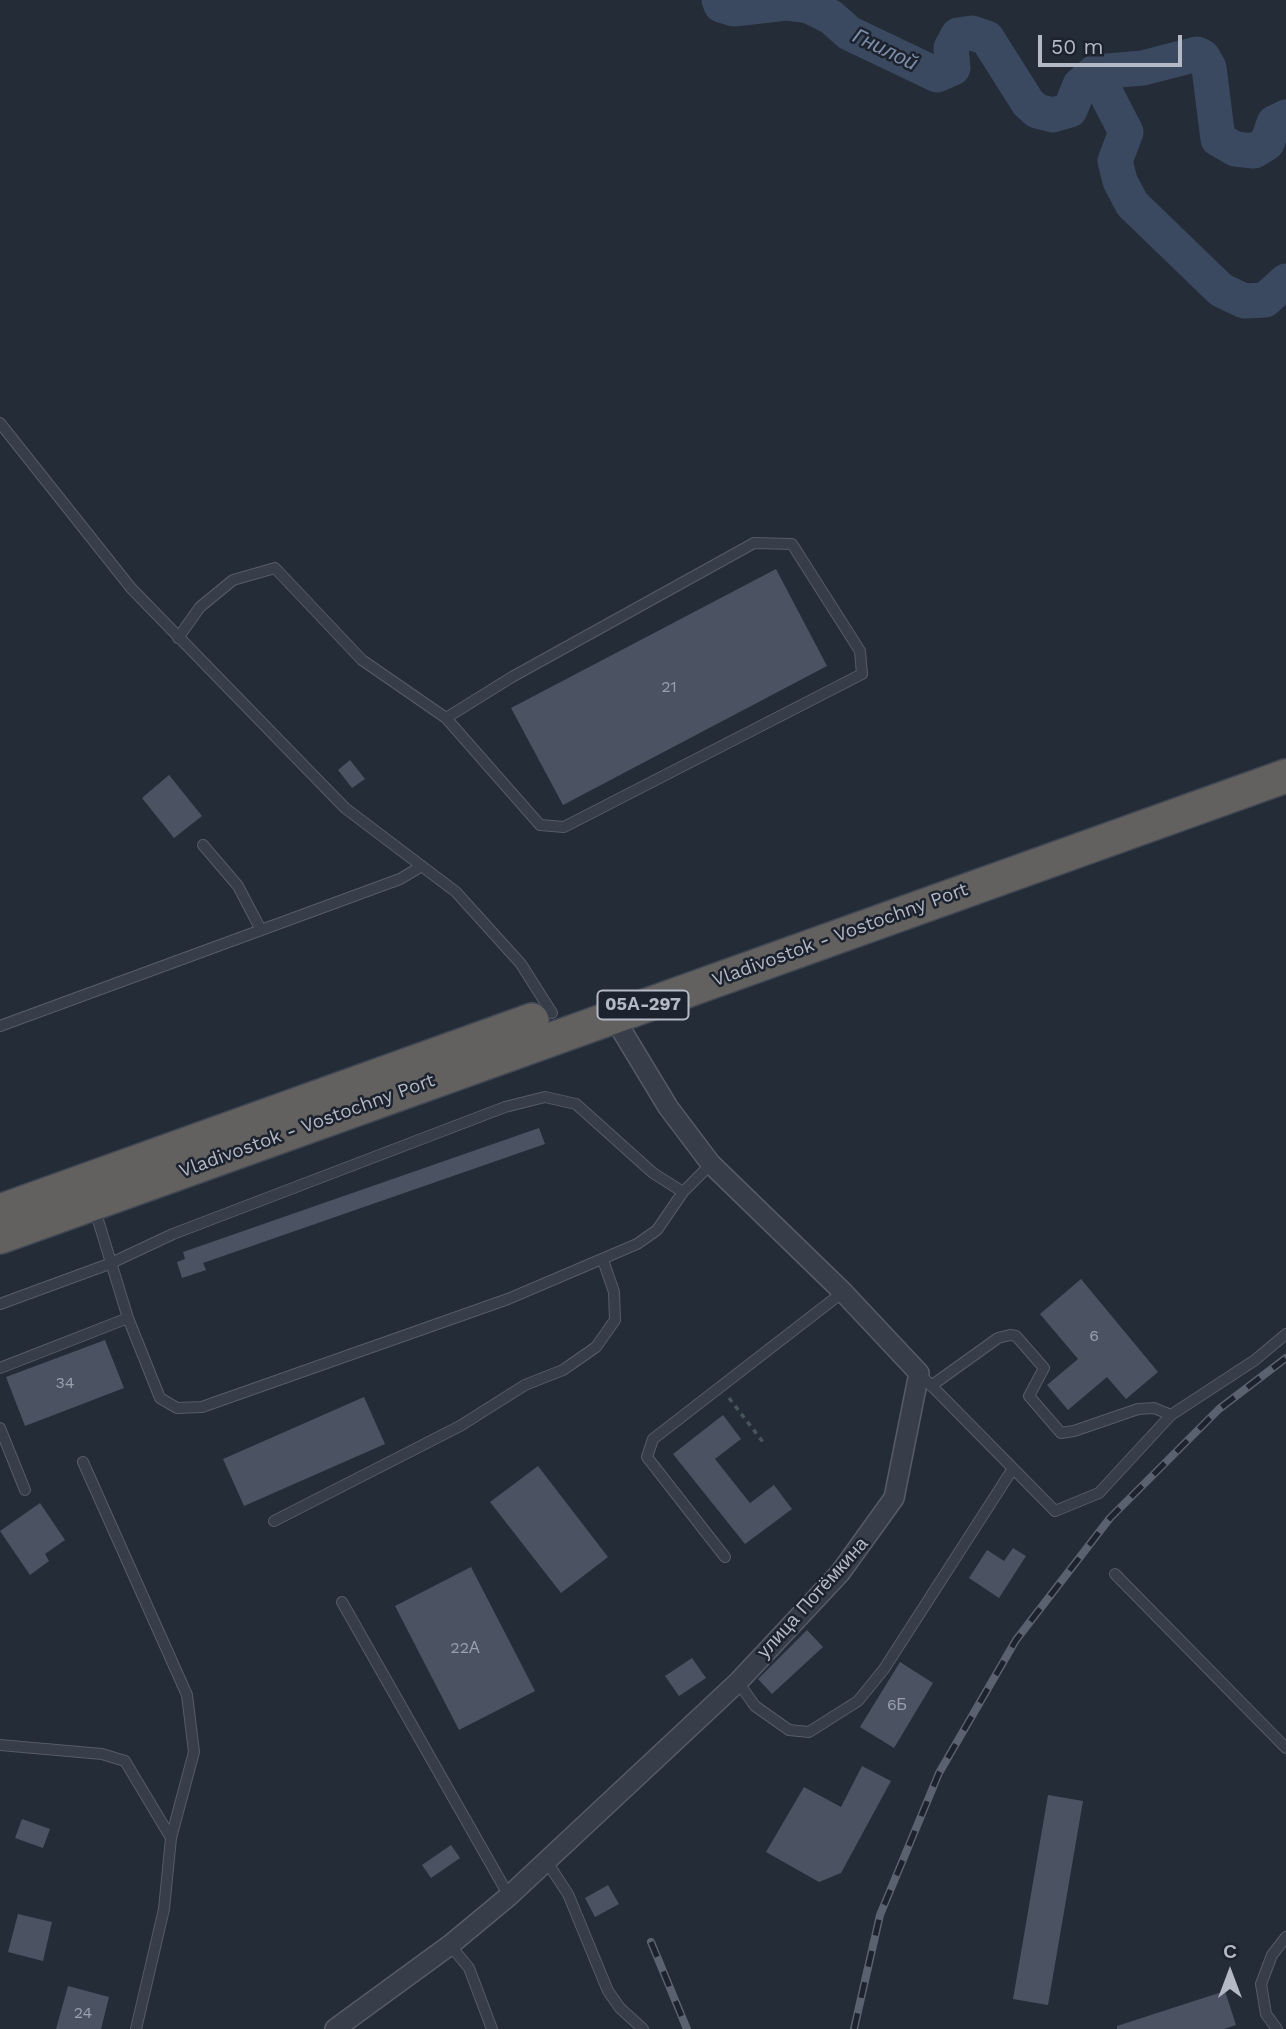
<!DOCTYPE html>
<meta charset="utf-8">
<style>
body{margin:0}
#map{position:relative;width:1286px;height:2029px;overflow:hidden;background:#242c38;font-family:"Work Sans",sans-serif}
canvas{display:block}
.north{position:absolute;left:1195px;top:1938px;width:70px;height:70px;-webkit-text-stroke:5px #1d232e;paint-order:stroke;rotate:0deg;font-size:19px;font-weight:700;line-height:28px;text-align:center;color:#b3b9c5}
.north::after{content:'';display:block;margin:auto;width:24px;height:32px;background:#b3b9c5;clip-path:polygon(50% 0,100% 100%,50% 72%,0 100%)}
.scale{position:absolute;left:1038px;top:35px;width:144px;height:32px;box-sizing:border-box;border:4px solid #b3b9c5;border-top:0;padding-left:9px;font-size:21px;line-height:24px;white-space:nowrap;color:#b3b9c5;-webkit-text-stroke:5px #1d232e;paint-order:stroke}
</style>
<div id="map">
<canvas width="1286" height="2029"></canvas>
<div class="north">С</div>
<div class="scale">50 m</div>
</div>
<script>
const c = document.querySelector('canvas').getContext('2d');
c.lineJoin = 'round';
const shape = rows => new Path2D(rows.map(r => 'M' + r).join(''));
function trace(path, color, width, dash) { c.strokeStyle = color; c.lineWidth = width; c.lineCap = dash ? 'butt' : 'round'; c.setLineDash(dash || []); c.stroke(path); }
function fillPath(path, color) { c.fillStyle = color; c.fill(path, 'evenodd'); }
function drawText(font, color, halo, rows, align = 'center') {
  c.font = font + ' "Work Sans",sans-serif'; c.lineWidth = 5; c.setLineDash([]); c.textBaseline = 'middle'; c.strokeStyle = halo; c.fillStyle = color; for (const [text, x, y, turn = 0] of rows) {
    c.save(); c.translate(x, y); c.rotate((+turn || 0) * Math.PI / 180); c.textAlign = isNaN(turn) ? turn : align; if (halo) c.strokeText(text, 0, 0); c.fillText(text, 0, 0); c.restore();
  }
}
trace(shape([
 [719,0,721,5,734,9,786,3,809,6,831,17,849,33,937,75,953,68,951,48,958,35,972,33,987,38,1028,103,1037,111,1053,115,1070,110,1080,85,1095,72,1143,68,1197,54,1203,57,1209,68,1218,139,1235,149,1254,151,1267,143,1274,123,1286,117],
 [1095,72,1126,132,1115,161,1120,181,1132,204,1221,290,1244,301,1265,300,1286,281]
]), '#3b4960', 35);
fillPath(shape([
 [776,569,827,666,563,805,511,708],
 [350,760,365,779,352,788,338,770],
 [169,775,202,816,174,838,142,798],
 [539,1128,545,1144,203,1263,206,1270,182,1278,177,1262,185,1259,183,1252],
 [1081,1279,1158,1372,1126,1399,1107,1377,1068,1410,1047,1385,1078,1359,1040,1314],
 [105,1340,124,1388,25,1426,6,1377],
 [364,1397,385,1444,244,1506,223,1459],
 [723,1415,741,1439,715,1459,750,1503,774,1485,792,1509,745,1544,673,1454],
 [538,1466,608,1557,561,1593,490,1502],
 [40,1503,65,1540,45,1554,49,1561,30,1575,0,1531],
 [1013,1548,1026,1556,999,1598,969,1578,987,1550,1004,1561],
 [471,1567,535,1691,459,1730,395,1606],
 [807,1630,823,1647,772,1694,758,1679],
 [692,1658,706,1678,679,1696,665,1676],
 [900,1662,933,1683,894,1748,860,1727],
 [862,1766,891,1781,841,1873,819,1882,766,1852,804,1787,841,1807],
 [1048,1795,1083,1801,1048,2005,1013,1999],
 [22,1819,50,1829,43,1848,15,1838],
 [451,1845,460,1858,431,1878,422,1865],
 [608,1885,619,1904,595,1917,585,1898],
 [18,1914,52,1922,43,1961,8,1952],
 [68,1986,109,1997,101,2029,56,2029],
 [1225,1991,1236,2025,1224,2029,1117,2029,1117,2026]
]), '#4b5362');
const service = shape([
 [0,423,131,588,345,808,456,892,521,964,552,1013],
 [178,638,200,607,233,580,275,568,362,660,446,718,540,825,564,827,862,674,860,651,792,544,754,543,512,677,446,718],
 [203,845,238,886,261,930],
 [0,1026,400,879,422,866],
 [94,1207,128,1318,160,1398,177,1408,202,1407,508,1299,637,1244,657,1230,683,1192,711,1164],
 [0,1304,109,1264,173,1234,505,1107,545,1097,576,1104,653,1173,683,1192],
 [0,1368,128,1318],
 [919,1373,1055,1511,1099,1493,1171,1415,1255,1360,1286,1334],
 [931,1386,998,1338,1010,1335,1016,1336,1044,1368,1029,1396,1061,1433,1074,1431,1138,1409,1154,1408,1171,1415],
 [0,1428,25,1490],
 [83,1462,187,1695,194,1752,171,1838,164,1909,136,2029],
 [274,1521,460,1426,525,1385,563,1370,596,1347,615,1320,614,1292,603,1260],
 [725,1557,647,1457,653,1439,843,1292],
 [1115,1574,1286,1748],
 [342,1602,509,1896],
 [738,1682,755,1706,789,1730,809,1732,858,1701,884,1669,1012,1470],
 [0,1745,102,1754,125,1761,171,1838],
 [547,1862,568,1894,608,1991,620,2008,643,2029],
 [450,1945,469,1968,492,2029],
 [1277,2029,1266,2014,1261,1984,1272,1955,1286,1937]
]);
const minor = shape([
 [335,2029,450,1945,509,1896,738,1682,840,1573,894,1498,919,1373,843,1292,711,1164,668,1107,613,1016]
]);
const trunk = shape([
 [0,1211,532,1020],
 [0,1237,1286,776]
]);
trace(service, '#565c67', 12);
trace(minor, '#565c67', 22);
trace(trunk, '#434954', 36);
trace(shape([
 [729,1398,763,1442]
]), '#465559', 3.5, [5, 5]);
trace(service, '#383e49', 10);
trace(minor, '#383e49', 19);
trace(trunk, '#626160', 33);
const rail = shape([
 [651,1942,687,2029],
 [854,2029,880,1915,939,1773,1016,1640,1110,1518,1219,1409,1286,1358]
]);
trace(rail, '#5a626f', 8);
trace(rail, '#1d232e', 5, [16]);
drawText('16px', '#99a0ac', null, [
 ["21",669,687],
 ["6",1094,1336],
 ["34",65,1383],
 ["22А",465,1648],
 ["6Б",897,1705],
 ["24",83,2013]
]);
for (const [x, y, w] of [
 [643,1005,91]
]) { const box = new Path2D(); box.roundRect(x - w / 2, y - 14.5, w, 29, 5); c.fillStyle = '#1d232e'; c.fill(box); trace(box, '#b3b9c5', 2); }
drawText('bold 18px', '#b3b9c5', null, [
 ["05А-297",643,1005]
]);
drawText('19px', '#b3b9c5', '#1d232e', [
 ["Vladivostok - Vostochny Port",840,935,-20],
 ["Vladivostok - Vostochny Port",307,1126,-20],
 ["улица Потёмкина",813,1598,-48]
]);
drawText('italic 21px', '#7d8eaa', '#1d232e', [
 ["Гнилой",885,50,26]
]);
</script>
